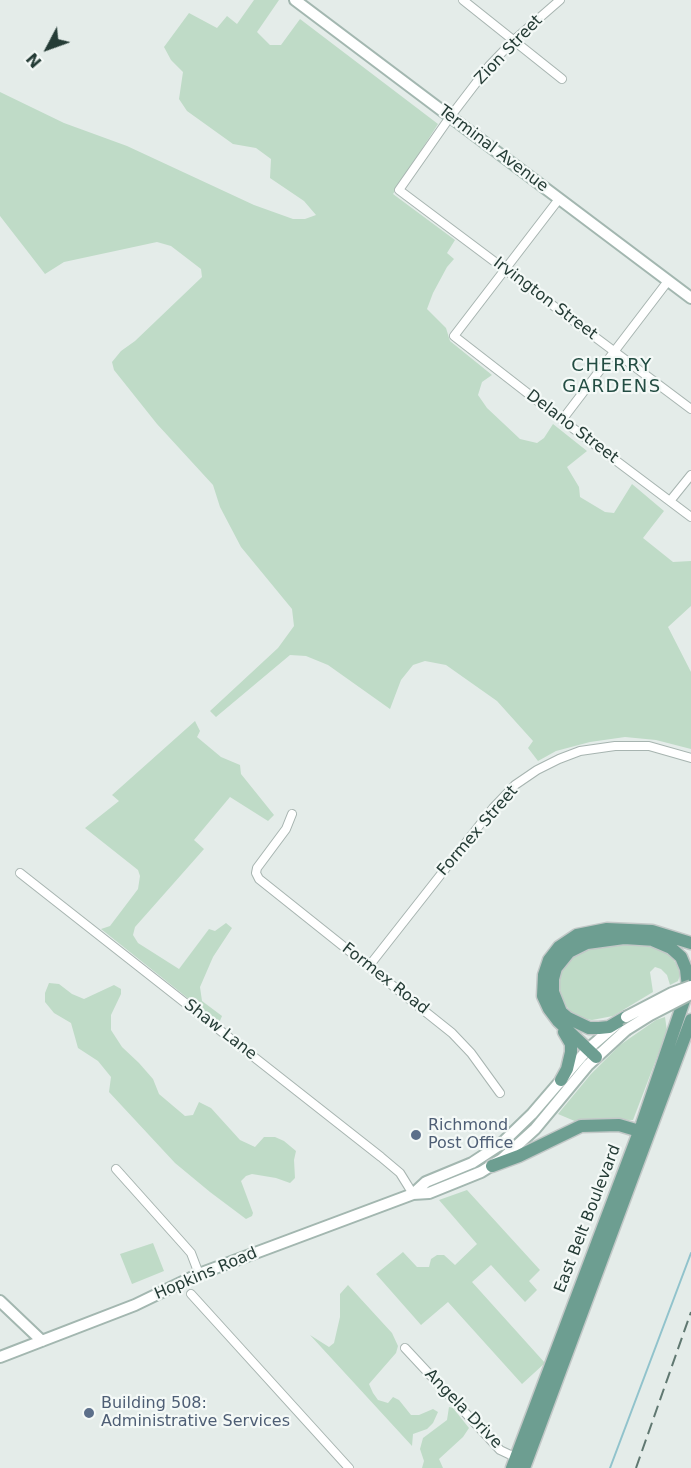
<!DOCTYPE html>
<style>
body{margin:0}
#map{position:relative;width:691px;height:1468px;overflow:hidden;background:#e4ece9;font-family:"DejaVu Sans",sans-serif}
canvas{display:block}
.north{position:absolute;left:18px;top:18px;width:60px;height:60px;-webkit-text-stroke:4px #f4f9f7;paint-order:stroke;rotate:229deg;font-size:16px;font-weight:700;line-height:24px;text-align:center;color:#253c36}
.north::after{content:'';display:block;margin:auto;width:21px;height:27px;background:#253c36;clip-path:polygon(50% 0,100% 100%,50% 72%,0 100%)}
</style>
<div id="map">
<canvas width="691" height="1468"></canvas>
<div class="north">N</div>
</div>
<script>
const c = document.querySelector('canvas').getContext('2d');
c.lineJoin = 'round';
function fillPath(path, color) { c.fillStyle = color; c.fill(path, 'evenodd'); }
const shape = rows => new Path2D(rows.map(r => 'M' + r).join(''));
function trace(path, color, width, dash) { c.strokeStyle = color; c.lineWidth = width; c.lineCap = dash ? 'butt' : 'round'; c.setLineDash(dash || []); c.stroke(path); }
function drawText(font, color, halo, rows, align = 'center') {
  c.font = font + ' "DejaVu Sans",sans-serif'; c.lineWidth = 4.5; c.setLineDash([]); c.textBaseline = 'middle'; c.strokeStyle = halo; c.fillStyle = color; for (const [text, x, y, turn = 0] of rows) {
    c.save(); c.translate(x, y); c.rotate((+turn || 0) * Math.PI / 180); c.textAlign = isNaN(turn) ? turn : align; if (halo) c.strokeText(text, 0, 0); c.fillText(text, 0, 0); c.restore();
  }
}
fillPath(shape([
 [254,0,279,0,257,32,270,45,281,45,300,19,438,124,393,194,455,240,447,253,454,259,447,267,433,293,427,309,446,328,450,341,492,375,482,382,478,395,487,408,520,439,537,443,544,438,553,424,587,451,567,467,579,487,580,497,605,512,614,513,632,484,664,511,643,538,673,562,691,561,691,606,668,627,691,672,691,749,656,740,625,737,590,742,556,751,538,761,528,748,533,741,497,701,446,665,425,661,413,665,401,680,390,709,328,665,306,656,290,655,216,717,210,711,278,648,294,626,292,609,241,547,220,507,213,485,157,424,114,370,112,362,121,351,135,341,202,277,201,269,171,246,157,242,64,262,45,274,0,216,0,92,64,123,127,146,254,205,293,219,305,219,316,215,304,201,270,178,271,159,256,148,233,144,187,111,179,99,183,72,171,60,164,47,189,13,217,28,227,16,237,24],
 [195,721,200,731,197,737,221,757,240,765,241,774,274,815,268,821,230,797,194,840,204,849,135,927,133,935,138,943,179,969,209,929,215,931,226,923,232,928,213,957,200,987,202,1001,222,1016,219,1023,101,929,110,926,138,889,140,876,138,870,85,828,119,801,112,795],
 [616,944,653,947,668,951,678,967,680,975,678,981,670,985,667,975,661,969,655,967,650,972,653,992,613,1016,592,1020,584,1019,573,1014,562,1001,557,987,565,964,570,957,585,948],
 [49,983,59,984,72,994,84,999,114,985,121,989,121,994,111,1015,111,1030,122,1047,139,1063,153,1079,159,1094,185,1116,193,1115,199,1102,211,1108,240,1140,255,1147,264,1137,275,1137,284,1141,296,1151,294,1160,295,1178,290,1183,276,1178,252,1174,246,1176,241,1181,253,1213,252,1216,246,1219,210,1192,175,1163,109,1092,111,1077,98,1061,78,1048,71,1023,54,1013,45,1002,45,993],
 [665,1017,667,1031,633,1120,592,1119,577,1122,558,1114,591,1074,620,1045,656,1020],
 [467,1190,540,1270,529,1281,537,1290,525,1302,491,1265,472,1282,545,1363,522,1384,448,1302,421,1325,376,1274,403,1252,417,1267,429,1267,431,1259,437,1255,444,1255,455,1265,477,1244,439,1200],
 [153,1243,164,1271,132,1284,120,1254],
 [348,1285,392,1333,398,1346,396,1353,369,1384,373,1393,378,1400,388,1403,393,1397,399,1400,411,1415,419,1415,433,1409,438,1412,433,1423,427,1429,413,1434,412,1446,310,1335,329,1347,334,1343,340,1317,340,1294],
 [449,1407,453,1408,469,1428,463,1437,439,1459,443,1468,422,1468,424,1461,420,1449,423,1438,447,1420]
]), '#bfdbc7');
trace(shape([
 [610,1468,691,1253]
]), '#91c3cc', 2);
const street = shape([
 [463,0,562,79],
 [560,0,514,40,489,66,450,117,399,190,691,409],
 [559,199,454,336,562,420,691,517],
 [562,420,668,281],
 [670,501,691,475],
 [292,814,286,829,257,868,256,873,259,879,452,1033,471,1053,500,1093],
 [20,873,381,1157,400,1173,413,1194],
 [369,966,493,808,515,785,537,770,559,759,580,751,615,746,649,746,691,758],
 [116,1169,184,1245,191,1253,199,1274],
 [191,1294,349,1468],
 [405,1348,500,1450,519,1459]
]);
const secondary = shape([
 [295,0,691,298],
 [413,1194,426,1182,472,1163,501,1144,532,1114,588,1049,617,1024],
 [0,1301,42,1341],
 [0,1357,135,1305,199,1274,413,1194,429,1193,481,1172,502,1159,535,1129,588,1065,626,1030]
]);
const primary = shape([
 [650,939,671,948,681,957,686,969,688,987],
 [626,1017,609,1027,599,1028,589,1028,568,1018,561,1012,553,992,553,979,556,968,569,952,587,943,624,938,656,940],
 [596,1057,558,1021,549,1009,543,996,544,975,549,960,559,947,577,935,607,929,652,931,691,943],
 [561,1080,567,1069,571,1052,571,1044,564,1032],
 [492,1166,519,1156,581,1126,619,1125,646,1133],
 [512,1468,642,1124,691,980],
 [524,1468,691,1020]
]);
trace(street, '#a7b4b0', 10);
trace(secondary, '#a3b7b0', 14);
trace(primary, '#c2c8c7', 15);
trace(street, '#fff', 8);
trace(secondary, '#fff', 10);
trace(primary, '#6d9e91', 12);
trace(shape([
 [636,1468,691,1312]
]), '#607871', 2, [12, 6]);
const secondaryBridge = shape([
 [626,1017,672,993,691,986],
 [626,1030,650,1015,691,994]
]);
trace(secondaryBridge, '#a3b7b0', 14, []);
trace(secondaryBridge, '#fff', 10);
for (const [x, y, r, color] of [
 [416,1135,6,"#5c6f8a"],
 [89,1413,6,"#5c6f8a"]
]) { const dot = new Path2D(); dot.arc(x, y, r, 0, 2 * Math.PI); c.fillStyle = color; c.fill(dot); trace(dot, '#f4f9f7', 2); }
drawText('16px', '#253c36', '#f4f9f7', [
 ["Zion Street",509,50,-46],
 ["Terminal Avenue",493,149,37],
 ["Irvington Street",545,299,37],
 ["Delano Street",572,427,37],
 ["Formex Street",478,831,-49],
 ["Formex Road",385,979,38],
 ["Shaw Lane",220,1030,38],
 ["East Belt Boulevard",588,1219,-69],
 ["Hopkins Road",206,1274,-23],
 ["Angela Drive",463,1409,46]
]);
drawText('16px', '#4e5e75', '#f4f9f7', [
 ["Richmond",428,1126],
 ["Post Office",428,1144],
 ["Building 508:",101,1404],
 ["Administrative Services",101,1422]
], 'left');
c.letterSpacing = '1.5px';
drawText('18px', '#234d43', '#f4f9f7', [
 ["CHERRY",612,366],
 ["GARDENS",612,387]
]);
c.letterSpacing = '0px';
</script>
